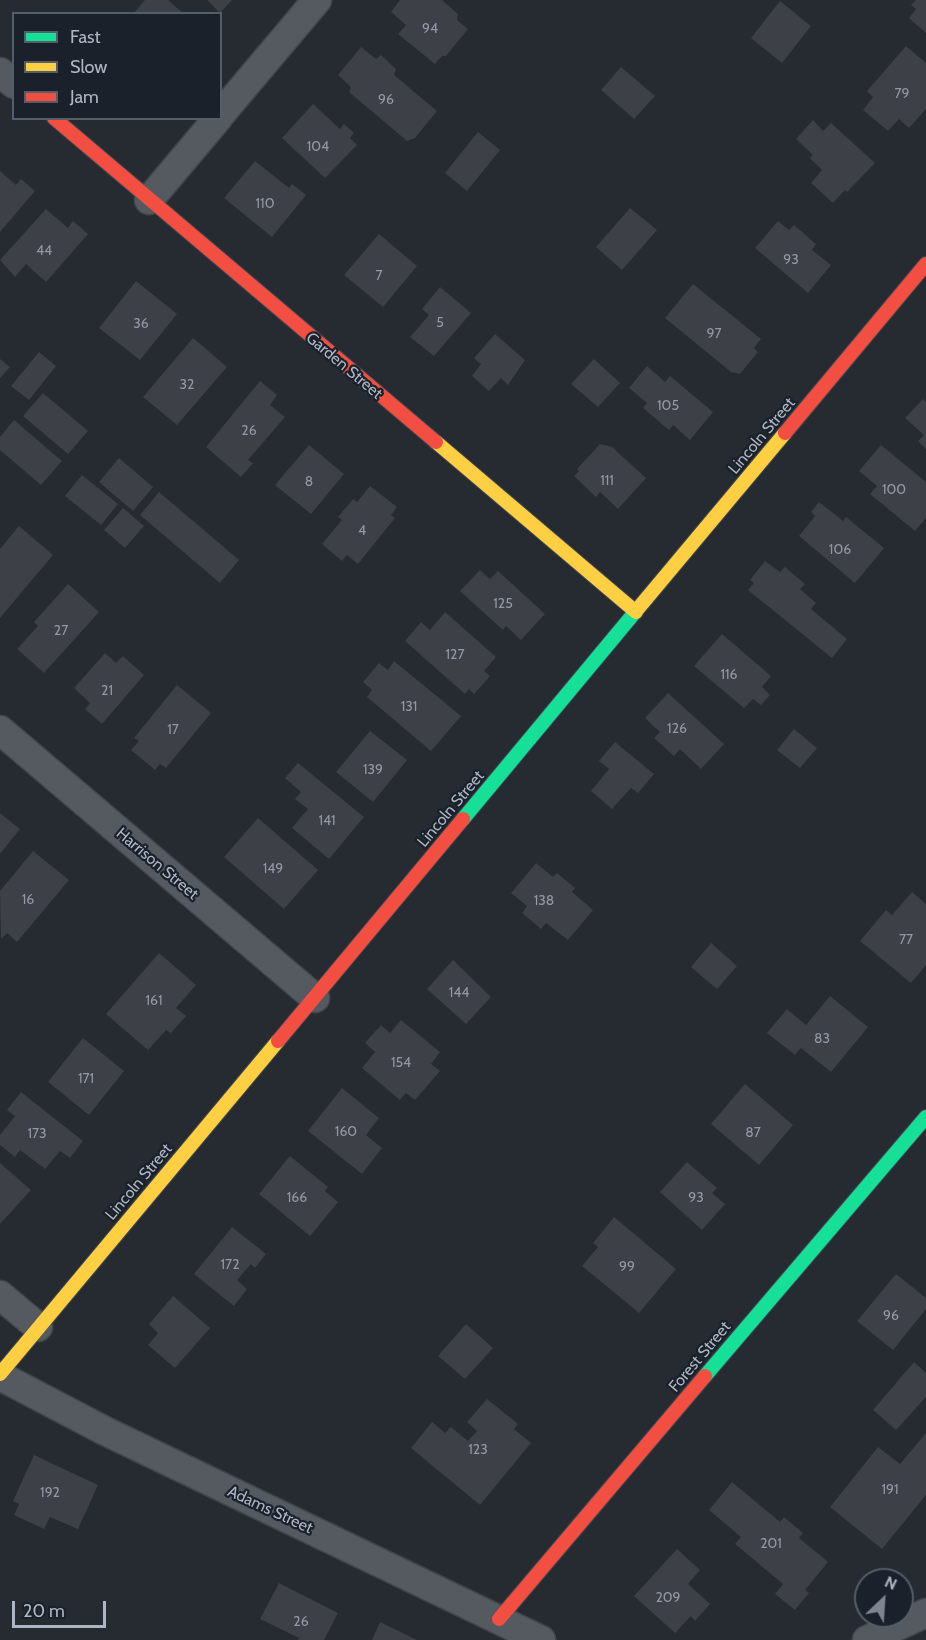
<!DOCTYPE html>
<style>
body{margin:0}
#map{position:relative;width:926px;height:1640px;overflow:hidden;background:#262a31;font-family:Cabin,sans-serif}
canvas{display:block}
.legend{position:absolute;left:12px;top:12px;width:210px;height:108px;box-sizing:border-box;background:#1a212b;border:2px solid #555d68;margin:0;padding:8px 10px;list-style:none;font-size:18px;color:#aeb6c3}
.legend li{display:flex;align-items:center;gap:12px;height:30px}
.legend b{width:30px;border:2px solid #555d68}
.north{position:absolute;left:854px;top:1568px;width:60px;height:60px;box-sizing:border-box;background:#1a212b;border:2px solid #555d68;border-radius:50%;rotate:25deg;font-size:16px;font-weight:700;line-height:24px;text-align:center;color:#aeb6c3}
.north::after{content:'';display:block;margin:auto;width:21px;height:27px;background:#7e8590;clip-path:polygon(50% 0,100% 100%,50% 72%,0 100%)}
.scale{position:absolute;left:12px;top:1601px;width:94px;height:27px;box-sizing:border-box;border:3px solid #aeb6c3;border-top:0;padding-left:8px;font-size:18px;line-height:21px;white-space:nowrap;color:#aeb6c3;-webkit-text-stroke:4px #1a212b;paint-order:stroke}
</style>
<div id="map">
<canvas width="926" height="1640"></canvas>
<ul class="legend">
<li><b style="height:8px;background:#16e098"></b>Fast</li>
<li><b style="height:8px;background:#ffcf43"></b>Slow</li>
<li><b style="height:8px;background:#f24e42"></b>Jam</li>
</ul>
<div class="north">N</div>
<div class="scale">20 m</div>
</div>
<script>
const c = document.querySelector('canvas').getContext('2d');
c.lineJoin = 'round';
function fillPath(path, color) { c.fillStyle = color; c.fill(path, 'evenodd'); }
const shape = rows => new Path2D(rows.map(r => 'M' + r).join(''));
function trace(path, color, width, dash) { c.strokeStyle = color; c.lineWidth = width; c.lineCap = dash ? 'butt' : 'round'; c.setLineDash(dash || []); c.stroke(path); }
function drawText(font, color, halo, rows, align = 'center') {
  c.font = font + ' Cabin,sans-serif'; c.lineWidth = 4.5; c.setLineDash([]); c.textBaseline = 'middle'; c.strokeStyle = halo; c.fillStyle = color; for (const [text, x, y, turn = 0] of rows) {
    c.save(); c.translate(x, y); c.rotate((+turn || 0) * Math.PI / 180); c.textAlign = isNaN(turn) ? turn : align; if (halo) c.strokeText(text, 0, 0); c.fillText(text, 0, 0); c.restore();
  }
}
fillPath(shape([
 [145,0,168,0,184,14,133,14],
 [207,0,232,0,220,13],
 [400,0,442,0,458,14,457,20,468,29,446,56,442,56,435,64,398,34,406,25,391,12],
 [916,0,926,0,926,33,909,18,916,9,911,5],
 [780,1,811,26,782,63,751,38],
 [906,46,926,63,926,109,909,128,899,119,888,131,863,110,873,97,867,91],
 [361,47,376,59,381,55,396,69,394,75,437,111,415,138,407,141,349,92,351,87,338,75],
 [621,67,655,96,634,119,601,90],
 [313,104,340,129,344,124,354,133,350,138,357,145,325,178,282,138],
 [813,120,823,131,831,123,875,163,847,192,845,190,833,203,811,183,822,170,810,158,813,155,796,139],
 [478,132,500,150,467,191,445,173],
 [255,161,289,188,292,184,306,195,272,237,224,198],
 [0,171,16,185,21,179,35,191,0,232],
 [630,208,657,230,622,270,596,247],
 [46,209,68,228,73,221,88,234,46,282,26,264,15,277,0,260],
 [778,221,789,230,794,225,816,244,812,250,831,265,808,293,755,248],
 [379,234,417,266,383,307,344,275],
 [136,281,177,314,140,360,99,328],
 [693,284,761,339,754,348,758,352,740,374,731,372,665,318],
 [440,287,471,313,434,356,410,337,429,315,422,309],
 [495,334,525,360,508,385,501,378,489,391,472,376,481,364,474,358],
 [193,338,227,367,177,425,143,397],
 [39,352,56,366,29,400,11,386],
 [0,359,10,367,0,378],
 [594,359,620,383,598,407,571,384],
 [647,366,665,382,670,376,713,412,690,440,673,425,669,430,643,408,647,403,629,388],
 [260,381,277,395,270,405,285,417,248,460,253,463,241,477,206,447],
 [43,393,88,431,68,454,23,416],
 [923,399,926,402,926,449,918,441,924,435,905,418],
 [14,420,62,461,41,485,0,450,0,437],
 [600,444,612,447,646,478,618,509,600,492,596,497,574,476,579,471,577,469],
 [309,445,344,474,311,514,275,485],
 [881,445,926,482,926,518,915,531,870,494,877,486,859,471],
 [119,458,153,487,133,511,99,482],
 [82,475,118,504,101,525,65,496],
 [370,486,397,507,391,515,395,518,358,564,347,555,342,561,322,544,342,520,338,517,353,499,357,502],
 [159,492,239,560,220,583,140,515],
 [819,502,843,521,846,517,884,548,855,583,799,536,815,516,811,512],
 [123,508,144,526,125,548,104,530],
 [19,526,53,555,0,618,0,549],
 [765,561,780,572,785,567,805,584,800,589,816,603,811,609,847,639,832,658,748,590,754,583,750,580],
 [480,570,490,579,498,571,545,614,521,640,506,626,503,630,460,591],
 [68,584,99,612,44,673,17,649,38,626,34,622],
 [445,612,496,657,484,671,490,676,474,694,469,689,465,694,405,641,421,622,430,630],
 [722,634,771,676,762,687,770,695,761,705,753,699,744,708,694,666],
 [105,653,116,663,123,656,144,675,102,724,85,709,90,703,74,688],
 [394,661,461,716,431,751,367,697,372,690,363,682,379,663,388,670],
 [177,685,211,713,166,768,160,764,155,770,131,750,139,741,134,738],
 [668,693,724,744,701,769,680,749,674,756,654,738,660,732,645,718],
 [794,729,817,748,800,768,777,750],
 [370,731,407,760,373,802,336,772],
 [615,742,654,774,638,793,631,788,612,809,591,791,609,769,599,761],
 [298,763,364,817,329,859,292,828,308,809,295,799,301,792,285,778],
 [0,813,20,829,0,854],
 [258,818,318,870,284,909,224,857],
 [33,851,69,880,17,942,7,933,1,939,0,891],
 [536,863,553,877,557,873,575,888,572,892,593,910,568,940,546,923,541,929,522,913,527,906,511,893],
 [912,892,926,904,926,965,911,983,860,941,886,910,892,915],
 [711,943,737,966,717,989,691,967],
 [159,953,196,985,176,1008,186,1016,171,1033,166,1030,148,1050,106,1014],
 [453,960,491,997,466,1024,427,989],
 [830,996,868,1027,831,1072,801,1048,795,1055,767,1033,787,1009,806,1025],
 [401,1020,440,1052,431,1064,440,1071,415,1100,406,1093,400,1100,362,1068,375,1052,365,1043,381,1025,390,1033],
 [83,1038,124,1071,89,1115,48,1082],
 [745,1084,793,1125,759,1165,711,1124],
 [342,1088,379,1118,366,1135,382,1148,362,1174,308,1131],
 [21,1092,83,1141,70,1158,60,1151,45,1169,20,1150,15,1157,0,1145,0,1135,15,1116,7,1110],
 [290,1156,328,1187,325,1191,338,1202,310,1236,259,1194],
 [687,1162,717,1188,712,1193,725,1204,702,1230,660,1192],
 [0,1163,31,1190,0,1224],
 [614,1217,676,1269,639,1313,582,1266,598,1247,593,1243],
 [232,1227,266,1254,255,1268,251,1264,237,1280,247,1289,234,1306,194,1274],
 [896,1274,926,1298,926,1309,893,1350,857,1321],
 [173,1296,210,1328,175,1368,148,1345,158,1333,149,1324],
 [466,1324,493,1348,465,1379,438,1356],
 [914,1362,926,1373,926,1397,896,1430,873,1410],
 [487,1399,518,1424,514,1429,531,1443,480,1505,411,1448,432,1422,445,1433,451,1427,468,1441,477,1431,467,1422],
 [926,1433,926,1495,882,1549,830,1507,878,1447,900,1464],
 [34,1455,98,1485,78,1529,50,1517,44,1529,14,1515,19,1504,13,1501],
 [732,1482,780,1522,784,1517,803,1533,799,1538,828,1562,805,1590,809,1593,795,1610,775,1594,783,1584,735,1544,741,1537,709,1510],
 [677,1549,700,1570,688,1584,710,1604,695,1621,691,1616,675,1633,634,1596],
 [279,1583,338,1613,324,1640,298,1640,299,1638,260,1619],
 [380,1622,417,1640,372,1640]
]), '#3d4046');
const street = shape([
 [0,72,14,84],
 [220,115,317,0],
 [149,200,218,118],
 [0,730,315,998],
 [0,1295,38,1327],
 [0,1376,105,1431,541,1640],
 [867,1640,926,1613]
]);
const fast = shape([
 [463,819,636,611],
 [705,1376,926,1117]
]);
const slow = shape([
 [436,442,636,612],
 [636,611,785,433],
 [0,1374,278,1041]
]);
const jam = shape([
 [54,118,436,442],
 [785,433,926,264],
 [278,1041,463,819],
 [499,1619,705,1376]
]);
trace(street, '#41454a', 31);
trace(fast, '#42474e', 16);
trace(slow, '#42474e', 16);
trace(jam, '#42474e', 16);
trace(street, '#555960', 28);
trace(fast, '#16e098', 14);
trace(slow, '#ffcf43', 14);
trace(jam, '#f24e42', 14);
drawText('14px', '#9298a4', null, [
 ["94",430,29],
 ["79",902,94],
 ["96",386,100],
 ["104",318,147],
 ["110",265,204],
 ["44",44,251],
 ["93",791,260],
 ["7",379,276],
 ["5",440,323],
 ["36",141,324],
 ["97",714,334],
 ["32",187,385],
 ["105",668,406],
 ["26",249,431],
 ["111",607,481],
 ["8",309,482],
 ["100",894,490],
 ["4",362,531],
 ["106",840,550],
 ["125",503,604],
 ["27",61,631],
 ["127",455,655],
 ["116",729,675],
 ["21",107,691],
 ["131",409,707],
 ["126",677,729],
 ["17",173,730],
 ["139",373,770],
 ["141",327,821],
 ["149",273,869],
 ["16",28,900],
 ["138",544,901],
 ["77",906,940],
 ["144",459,993],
 ["161",154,1001],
 ["83",822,1039],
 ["154",401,1063],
 ["171",86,1079],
 ["160",346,1132],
 ["87",753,1133],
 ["173",37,1134],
 ["166",297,1198],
 ["93",696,1198],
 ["172",230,1265],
 ["99",627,1267],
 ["96",891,1316],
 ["123",478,1450],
 ["191",890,1490],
 ["192",50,1493],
 ["201",771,1544],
 ["209",668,1598],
 ["26",301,1622]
]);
drawText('16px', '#aeb6c3', '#1a212b', [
 ["Garden Street",344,366,40],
 ["Lincoln Street",762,436,-50],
 ["Lincoln Street",451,809,-50],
 ["Harrison Street",157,864,40],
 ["Lincoln Street",139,1182,-50],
 ["Forest Street",700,1357,-50],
 ["Adams Street",270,1510,25]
]);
</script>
